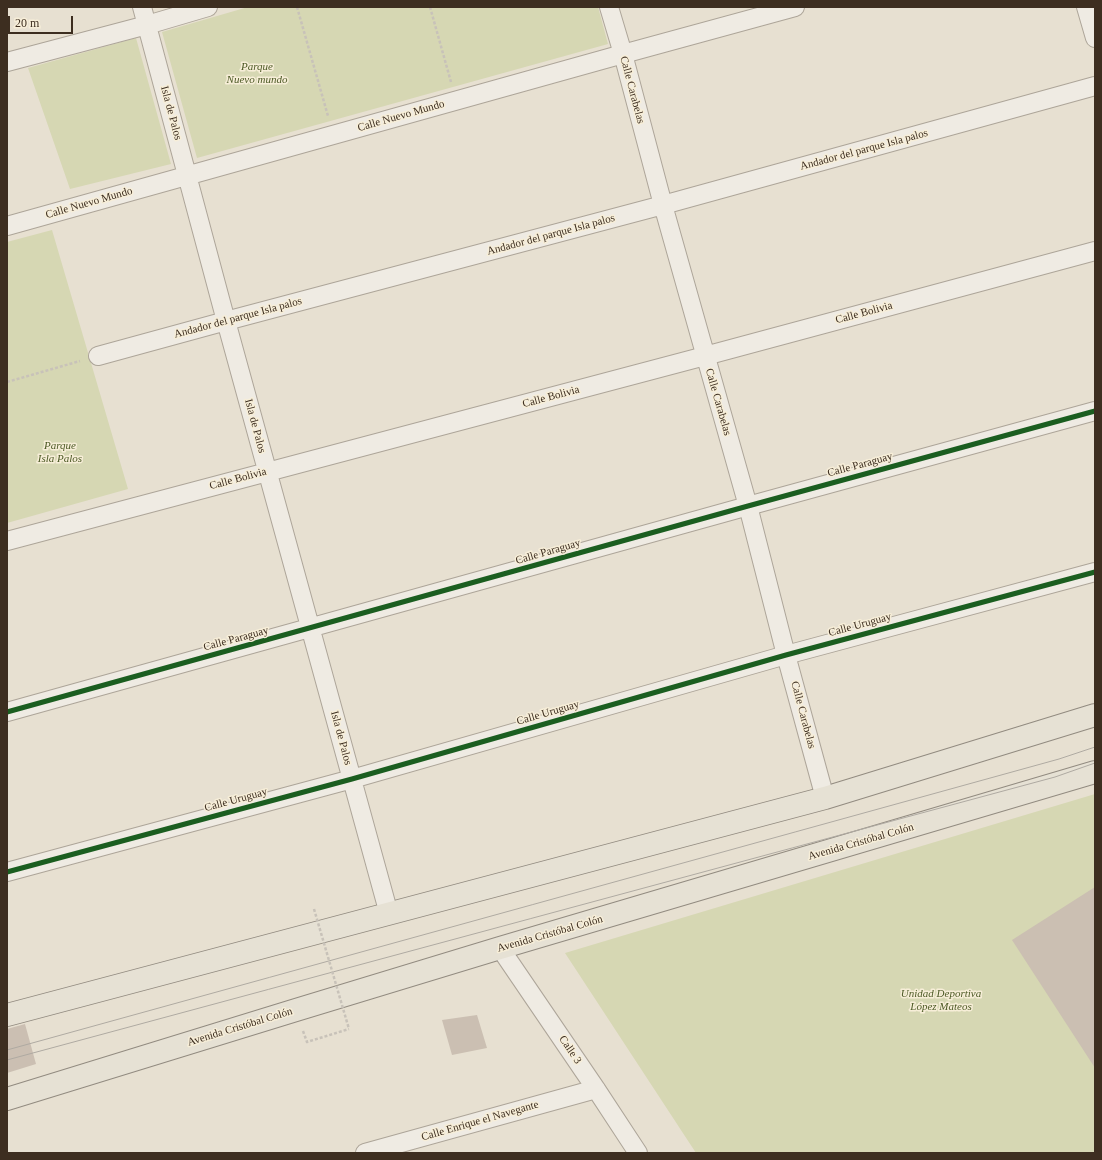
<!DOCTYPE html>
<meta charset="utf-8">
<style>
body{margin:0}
#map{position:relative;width:1102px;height:1160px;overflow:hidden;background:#e7e0d1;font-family:"Times New Roman",serif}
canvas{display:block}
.frame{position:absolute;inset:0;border:8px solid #3d2e20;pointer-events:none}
.scale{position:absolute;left:8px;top:16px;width:65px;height:18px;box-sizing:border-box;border:2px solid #3d2e20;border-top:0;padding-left:5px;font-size:12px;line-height:14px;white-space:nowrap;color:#3d2e20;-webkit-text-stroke:3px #f7eed8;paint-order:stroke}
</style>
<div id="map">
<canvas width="1102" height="1160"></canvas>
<div class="frame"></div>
<div class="scale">20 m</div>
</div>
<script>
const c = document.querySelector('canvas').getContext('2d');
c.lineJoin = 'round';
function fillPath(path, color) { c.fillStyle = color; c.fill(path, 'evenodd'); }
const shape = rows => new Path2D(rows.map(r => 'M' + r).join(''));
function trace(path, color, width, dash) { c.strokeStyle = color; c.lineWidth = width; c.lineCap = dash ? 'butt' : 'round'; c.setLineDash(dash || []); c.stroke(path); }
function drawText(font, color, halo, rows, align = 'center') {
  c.font = font + ' "Times New Roman",serif'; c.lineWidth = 3; c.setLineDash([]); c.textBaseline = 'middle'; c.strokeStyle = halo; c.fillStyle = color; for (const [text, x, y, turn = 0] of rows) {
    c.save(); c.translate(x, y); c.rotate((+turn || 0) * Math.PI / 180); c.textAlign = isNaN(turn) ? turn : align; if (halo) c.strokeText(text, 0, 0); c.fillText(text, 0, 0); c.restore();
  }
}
fillPath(shape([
 [248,7,598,7,608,44,197,158,162,32],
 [136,38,171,164,70,189,28,68],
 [52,230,128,489,7,523,7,242],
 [1095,794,1095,1153,696,1153,565,953]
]), '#d6d7b3');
fillPath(shape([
 [1095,887,1095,1068,1012,940],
 [477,1015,487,1048,452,1055,442,1020],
 [25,1024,36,1064,7,1073,7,1029]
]), '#cbbfb2');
const street = shape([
 [142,7,226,321,389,914],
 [609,7,623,54,663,205,748,506,786,655,825,798],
 [1086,7,1095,38],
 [7,62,147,25,208,7],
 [7,226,623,54,795,7],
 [98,356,226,321,663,205,1095,86],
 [7,541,705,356,1095,251],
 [7,712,748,506,1095,411],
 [7,872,352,779,786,655,1095,572],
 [500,948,596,1089,638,1153],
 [365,1153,596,1089]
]);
const primary = shape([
 [7,1015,825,798,1095,715],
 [7,1099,296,1010,500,948,1095,772]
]);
trace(street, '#ada599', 20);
trace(primary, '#928b80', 24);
trace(shape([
 [297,7,328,116],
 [430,7,451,82],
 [7,382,80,361],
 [303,1031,307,1042,349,1029]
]), '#c8c2b9', 2.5, [3, 2]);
trace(street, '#efebe3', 18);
trace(primary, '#e6e1d4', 22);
trace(shape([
 [7,1050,1059,759,1095,747],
 [7,1060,1055,777,1095,763]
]), '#afaaa2', 1);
trace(shape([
 [314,909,349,1029]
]), '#c8c2b9', 2.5, [3, 2]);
trace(shape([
 [7,712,748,506,1095,411],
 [7,872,352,779,786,655,1095,572]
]), '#1b5e20', 5);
drawText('italic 11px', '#4d5a26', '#f7eed8', [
 ["Parque",257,67],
 ["Nuevo mundo",257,80],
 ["Parque",60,446],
 ["Isla Palos",60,459],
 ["Unidad Deportiva",941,994],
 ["López Mateos",941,1007]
]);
drawText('11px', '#3d2e20', '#f7eed8', [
 ["Calle Carabelas",632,90,75],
 ["Isla de Palos",171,113,75],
 ["Calle Nuevo Mundo",401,116,-16],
 ["Andador del parque Isla palos",864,150,-15],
 ["Calle Nuevo Mundo",89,203,-16],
 ["Andador del parque Isla palos",551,235,-15],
 ["Calle Bolivia",864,313,-15],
 ["Andador del parque Isla palos",238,318,-15],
 ["Calle Bolivia",551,397,-15],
 ["Calle Carabelas",718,402,74],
 ["Isla de Palos",255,426,75],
 ["Calle Paraguay",860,465,-15],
 ["Calle Bolivia",238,479,-15],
 ["Calle Paraguay",548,552,-16],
 ["Calle Uruguay",860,625,-15],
 ["Calle Paraguay",236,639,-15],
 ["Calle Uruguay",548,713,-16],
 ["Calle Carabelas",803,715,75],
 ["Isla de Palos",341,738,75],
 ["Calle Uruguay",236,800,-15],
 ["Avenida Cristóbal Colón",861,842,-16],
 ["Avenida Cristóbal Colón",550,934,-16],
 ["Avenida Cristóbal Colón",240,1027,-17],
 ["Calle 3",570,1050,56],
 ["Calle Enrique el Navegante",480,1121,-16]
]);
</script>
